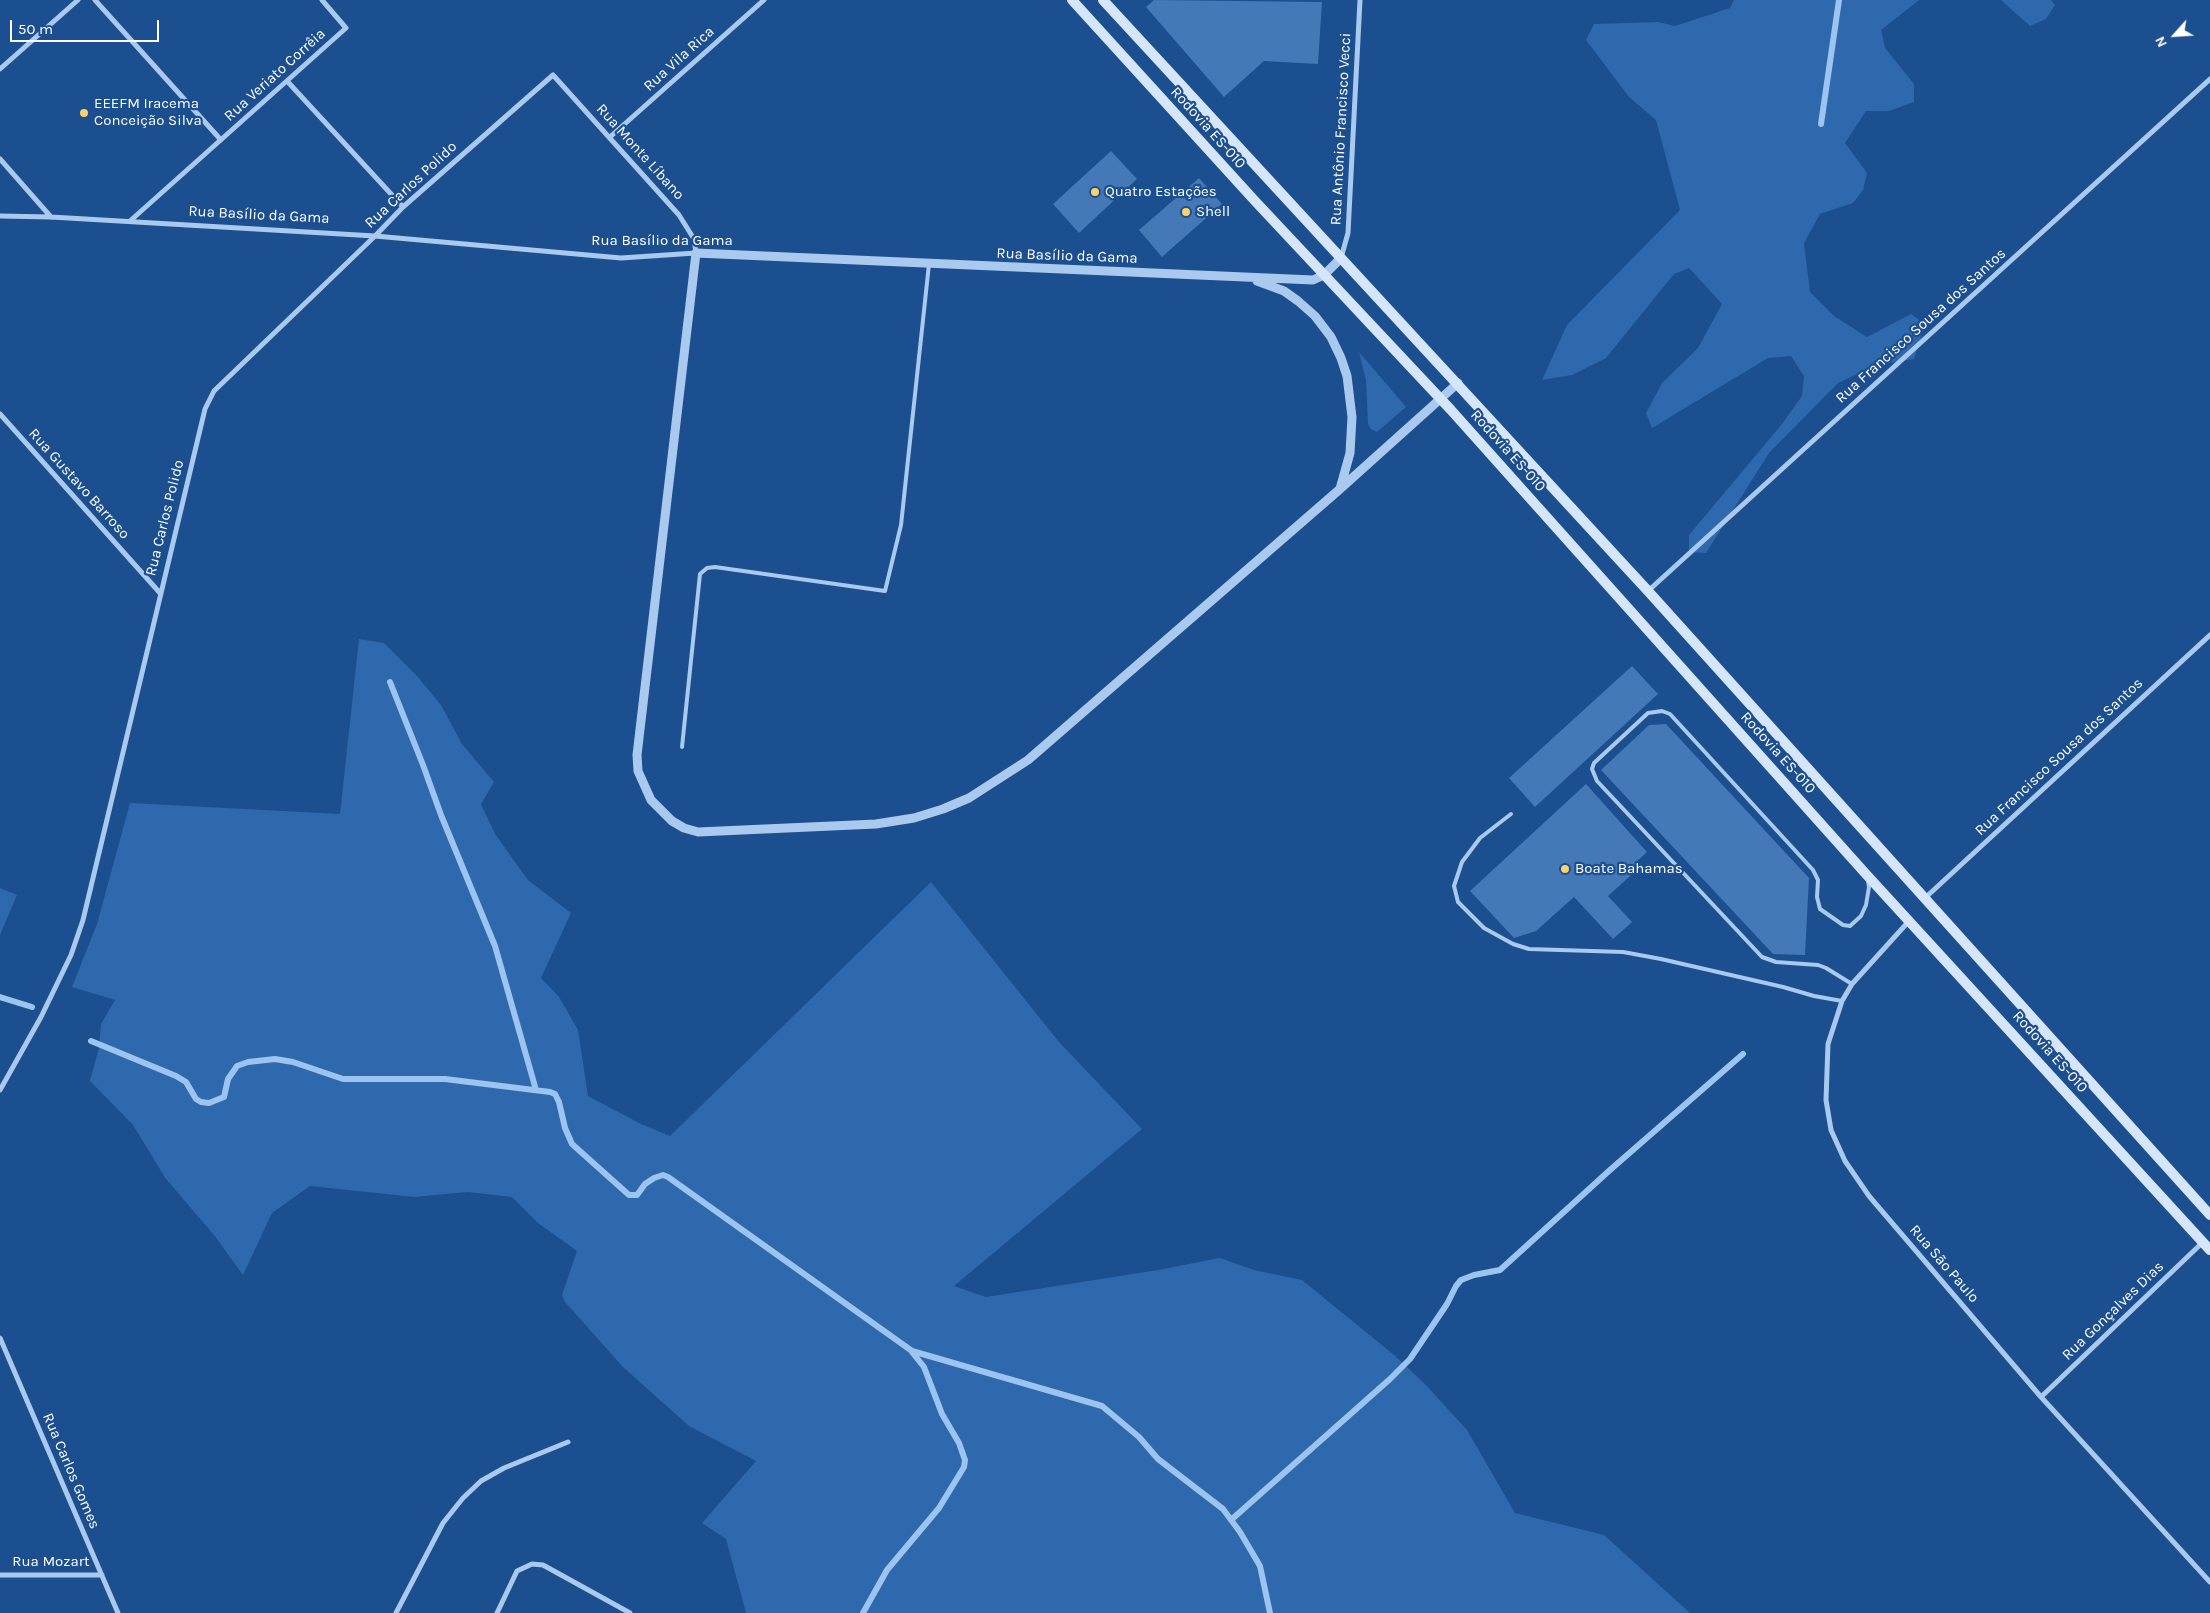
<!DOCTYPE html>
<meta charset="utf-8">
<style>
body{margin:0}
#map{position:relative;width:2210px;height:1613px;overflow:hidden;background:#1b4f8f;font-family:Karla,sans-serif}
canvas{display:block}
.north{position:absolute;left:2150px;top:10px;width:50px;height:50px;-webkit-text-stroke:4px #1b4f8f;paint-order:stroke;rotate:244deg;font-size:14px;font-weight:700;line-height:20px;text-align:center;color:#fff}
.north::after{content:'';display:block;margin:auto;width:18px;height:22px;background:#fff;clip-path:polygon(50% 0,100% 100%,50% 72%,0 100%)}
.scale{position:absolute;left:10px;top:20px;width:149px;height:22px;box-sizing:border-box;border:2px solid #fff;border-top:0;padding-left:6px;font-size:15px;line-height:18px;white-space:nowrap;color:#fff;-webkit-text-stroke:4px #1b4f8f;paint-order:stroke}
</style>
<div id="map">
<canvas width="2210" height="1613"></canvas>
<div class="north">N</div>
<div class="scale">50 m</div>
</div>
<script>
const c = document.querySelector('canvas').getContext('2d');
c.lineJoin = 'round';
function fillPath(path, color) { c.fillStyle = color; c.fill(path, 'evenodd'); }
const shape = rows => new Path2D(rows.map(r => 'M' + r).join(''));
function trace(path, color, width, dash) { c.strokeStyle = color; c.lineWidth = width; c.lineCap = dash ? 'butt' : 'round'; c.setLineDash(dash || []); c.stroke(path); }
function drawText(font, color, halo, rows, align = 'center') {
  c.font = font + ' Karla,sans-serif'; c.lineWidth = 4.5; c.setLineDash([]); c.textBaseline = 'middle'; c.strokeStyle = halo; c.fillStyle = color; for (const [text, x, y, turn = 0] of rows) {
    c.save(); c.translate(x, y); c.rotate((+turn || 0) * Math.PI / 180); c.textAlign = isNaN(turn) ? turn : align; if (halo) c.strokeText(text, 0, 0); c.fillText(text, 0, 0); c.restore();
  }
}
fillPath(shape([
 [1734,0,1919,0,1881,30,1885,48,1914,84,1914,102,1889,111,1866,111,1845,143,1867,173,1863,190,1853,203,1820,214,1804,243,1810,292,1834,316,1867,337,1911,314,1925,324,1914,359,1876,365,1838,383,1769,453,1706,553,1689,552,1689,535,1782,424,1802,396,1804,376,1791,356,1768,358,1652,428,1646,413,1662,383,1698,348,1722,304,1689,268,1674,274,1606,358,1572,375,1542,380,1567,325,1680,210,1656,120,1629,97,1586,40,1594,24,1658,22,1675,26,1730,8],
 [2001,0,2051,0,2055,5,2046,19,2030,26],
 [1359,352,1406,407,1377,432,1371,429,1368,424,1366,380],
 [359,639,384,643,417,676,441,705,462,744,494,782,481,804,495,834,528,880,571,913,541,978,559,997,578,1030,588,1096,641,1124,670,1136,931,882,1059,1042,1142,1129,954,1286,986,1297,1158,1270,1220,1258,1254,1270,1302,1280,1394,1355,1425,1384,1467,1430,1515,1513,1604,1535,1690,1613,746,1613,726,1539,702,1523,756,1461,689,1426,623,1367,565,1302,562,1295,577,1251,538,1223,512,1197,468,1192,414,1197,310,1186,272,1213,243,1275,214,1235,166,1179,133,1125,90,1081,99,1048,101,1024,115,1000,72,987,97,924,130,803,340,814],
 [0,888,17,895,0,935]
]), '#2e69ad');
trace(shape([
 [1821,124,1839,0],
 [390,682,423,765,441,815,495,946,536,1090],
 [0,997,32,1007],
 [91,1041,176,1076,186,1082,196,1099,201,1102,209,1103,224,1097,228,1079,237,1066,248,1062,275,1059,293,1062,343,1079,445,1079,550,1092,555,1094,559,1102,565,1128,572,1144,629,1195,637,1195,645,1184,654,1178,663,1175,668,1177,912,1351,1102,1406,1139,1437,1158,1459,1223,1509,1240,1532,1260,1566,1270,1613],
 [1231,1520,1390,1379,1410,1359,1447,1304,1456,1286,1461,1280,1474,1275,1500,1270,1610,1170,1743,1054],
 [863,1613,887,1570,939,1508,964,1467,965,1460,959,1443,942,1414,924,1367,912,1352]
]), '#9cc4f0', 6);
fillPath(shape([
 [1154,0,1322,2,1318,64,1264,61,1224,97,1146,7],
 [1111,151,1137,179,1079,233,1053,204],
 [1199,178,1222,204,1162,257,1139,230],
 [1632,666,1658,694,1535,807,1509,778],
 [1666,724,1809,878,1805,955,1773,954,1601,770,1649,725],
 [1586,784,1647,852,1635,863,1639,868,1608,896,1632,922,1613,939,1574,897,1536,931,1514,938,1470,891]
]), '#4478b7');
trace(shape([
 [682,747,700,574,707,568,715,567,885,591,901,525,929,264],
 [1511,814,1480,838,1462,862,1454,886,1458,902,1484,928,1513,944,1529,949,1623,952,1661,959,1783,987,1814,996,1842,1001],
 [1852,984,1826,968,1818,965,1776,962,1762,957,1597,781,1592,769,1594,763,1648,713,1662,711,1670,714,1813,870,1818,880,1817,897,1820,909,1843,925,1850,926,1861,916,1866,905,1869,887,1868,881]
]), '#a9c9ee', 4);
trace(shape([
 [95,0,221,140],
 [0,69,78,0],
 [287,81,403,207],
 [610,137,764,0],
 [0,159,51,217],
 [0,216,51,217,375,236,621,258,696,253,694,239,679,215,553,75,403,207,375,236,214,391,205,409,83,920,71,955,41,1017,0,1090],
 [130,221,346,28,322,0],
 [1341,258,1348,233,1360,0],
 [0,414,160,593],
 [1648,591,2210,79],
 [1925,898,2210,635],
 [1909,921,1852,984,1842,1001,1828,1044,1826,1100,1831,1130,1845,1161,1869,1196,2041,1397,2210,1582],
 [0,1338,118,1613],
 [2041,1397,2203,1242],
 [0,1575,102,1575],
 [396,1613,443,1523,463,1498,481,1481,504,1468,568,1442],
 [497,1613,517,1571,532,1564,543,1565,630,1613]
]), '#a9c9ee', 5);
trace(shape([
 [1341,258,1324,275,1313,280,696,253,637,755,638,771,651,800,672,821,684,828,698,832,876,824,914,818,943,809,969,798,1028,760,1340,489,1458,383],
 [1257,281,1284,291,1298,301,1315,316,1331,337,1341,358,1347,376,1352,417,1350,453,1340,489]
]), '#a9c9ee', 9);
trace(shape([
 [1072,0,1255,201,1451,410,1865,873,2210,1250],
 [1103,0,1648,591,2210,1215]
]), '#d6e6fa', 10);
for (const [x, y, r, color] of [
 [84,113,5,"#ffd166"],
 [1095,192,5,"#ffd166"],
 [1186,212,5,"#ffd166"],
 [1565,869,5,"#ffd166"]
]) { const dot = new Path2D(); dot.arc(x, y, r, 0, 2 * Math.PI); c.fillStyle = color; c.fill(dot); trace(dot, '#1b4f8f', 2); }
drawText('15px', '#fff', '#1b4f8f', [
 ["Rua Vila Rica",679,59,-42],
 ["Rua Veriato Corrêia",275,75,-42],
 ["Rodovia ES-010",1208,128,48],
 ["Rua Antônio Francisco Vecci",1341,129,-87],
 ["Rua Monte Líbano",640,152,48],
 ["Rua Carlos Polido",411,185,-43],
 ["Rua Basílio da Gama",259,215,3],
 ["Rua Basílio da Gama",662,241],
 ["Rua Basílio da Gama",1067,256,2],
 ["Rua Francisco Sousa dos Santos",1921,326,-42],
 ["Rodovia ES-010",1508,451,48],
 ["Rua Gustavo Barroso",79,484,48],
 ["Rua Carlos Polido",165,518,-76],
 ["Rodovia ES-010",1778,753,48],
 ["Rua Francisco Sousa dos Santos",2059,757,-43],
 ["Rodovia ES-010",2050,1052,48],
 ["Rua São Paulo",1944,1264,49],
 ["Rua Gonçalves Dias",2113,1311,-44],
 ["Rua Carlos Gomes",71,1471,67],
 ["Rua Mozart",51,1562]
]);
drawText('15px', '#fff', '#1b4f8f', [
 ["EEEFM Iracema",94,104],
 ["Conceição Silva",94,121],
 ["Quatro Estações",1105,192],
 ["Shell",1196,212],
 ["Boate Bahamas",1575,869]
], 'left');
</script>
